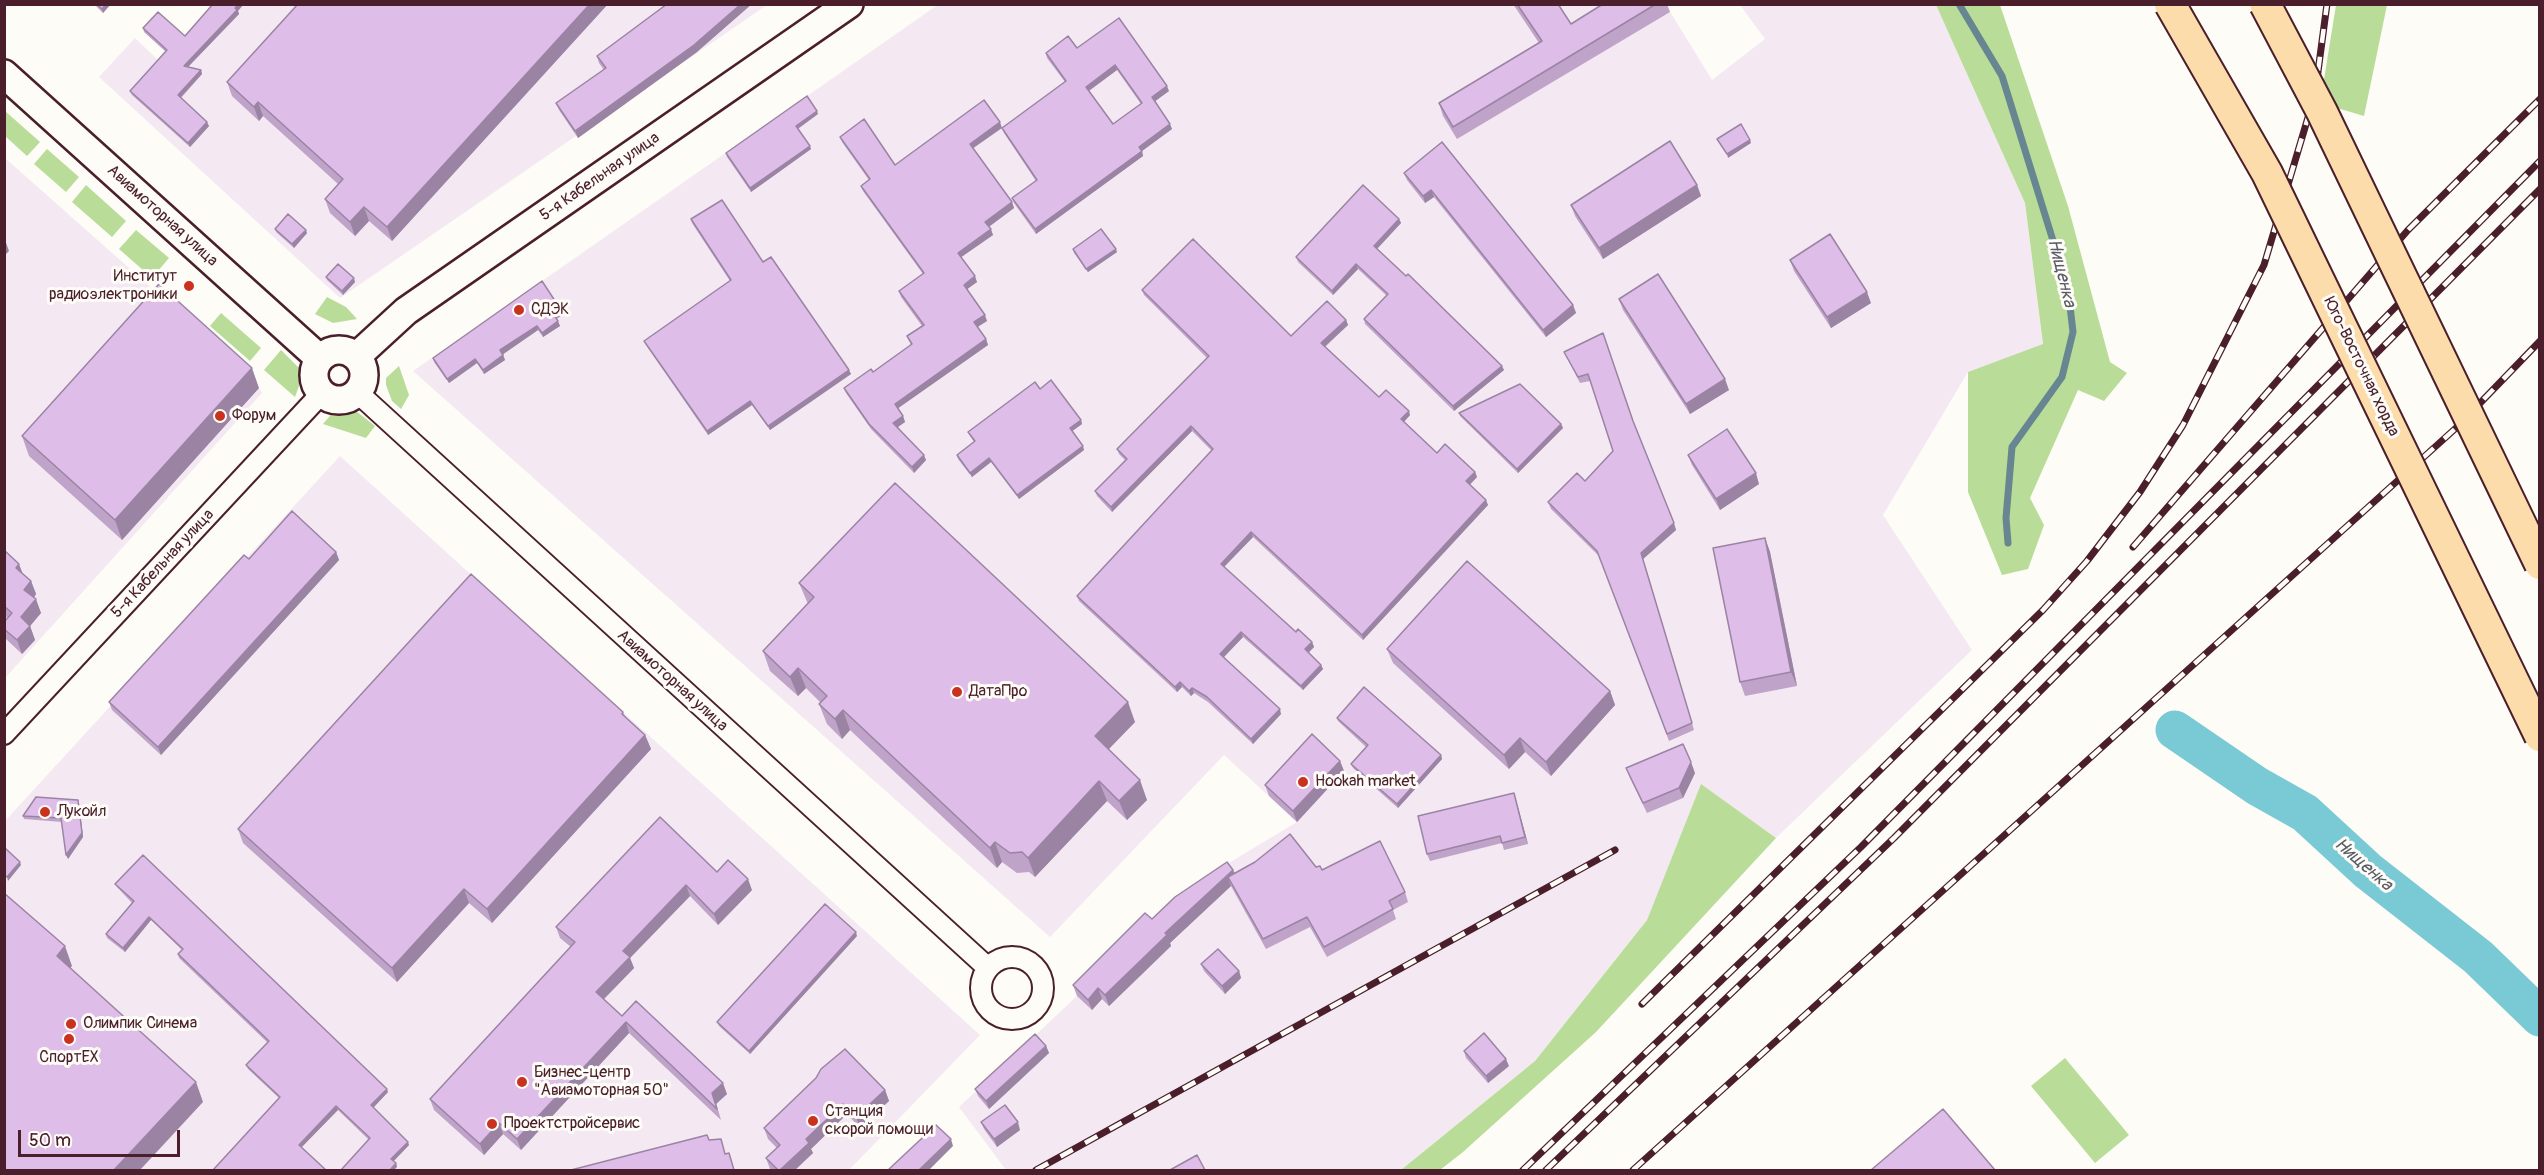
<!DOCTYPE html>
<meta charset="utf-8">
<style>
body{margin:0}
#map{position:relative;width:2544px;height:1175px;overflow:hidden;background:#fdfcf7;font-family:Pangolin,sans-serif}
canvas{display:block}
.frame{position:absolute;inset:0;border:6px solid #4a1f2b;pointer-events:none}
.scale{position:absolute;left:18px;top:1130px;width:162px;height:27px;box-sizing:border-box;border:3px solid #4a1f2b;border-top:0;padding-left:8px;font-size:18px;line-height:21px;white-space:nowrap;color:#4a1f2b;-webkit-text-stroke:4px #fdfcf7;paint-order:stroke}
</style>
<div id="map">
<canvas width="2544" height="1175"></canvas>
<div class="frame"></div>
<div class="scale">50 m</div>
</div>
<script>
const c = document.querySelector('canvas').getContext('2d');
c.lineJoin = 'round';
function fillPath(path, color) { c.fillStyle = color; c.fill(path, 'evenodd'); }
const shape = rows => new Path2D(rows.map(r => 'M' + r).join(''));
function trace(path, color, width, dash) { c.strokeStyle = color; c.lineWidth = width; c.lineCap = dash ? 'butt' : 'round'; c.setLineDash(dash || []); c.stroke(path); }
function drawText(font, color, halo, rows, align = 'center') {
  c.font = font + ' Pangolin,sans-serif'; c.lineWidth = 6; c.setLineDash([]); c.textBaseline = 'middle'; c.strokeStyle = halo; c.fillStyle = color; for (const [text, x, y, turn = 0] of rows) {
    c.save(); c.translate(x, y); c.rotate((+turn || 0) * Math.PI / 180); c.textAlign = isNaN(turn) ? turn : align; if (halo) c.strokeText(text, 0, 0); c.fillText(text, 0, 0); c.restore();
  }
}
fillPath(shape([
 [939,4,1666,5,1712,80,1765,39,1740,5,1936,5,2025,203,2043,345,1968,372,1883,515,1972,650,1776,838,1701,785,1647,920,1535,1061,1401,1170,1006,1170,959,1107,1077,996,1149,924,1202,879,1297,822,1224,755,1050,937,413,371],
 [215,5,767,5,340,298,99,77,135,38,160,62],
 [5,158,252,377,262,393,5,678],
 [340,456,980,1035,849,1170,5,1170,4,822]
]), '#f4e9f3');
fillPath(shape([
 [1936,5,2000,5,2068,206,2110,362,2127,373,2104,401,2078,390,2030,498,2044,525,2028,569,2002,575,1968,492,1968,372,2043,344,2025,203],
 [2336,5,2387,5,2364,116,2337,108,2322,92],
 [5,111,40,142,27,156,5,136],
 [47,149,79,177,66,192,34,164],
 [86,185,126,221,112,237,72,202],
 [136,230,169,258,152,278,119,249],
 [327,297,346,307,357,319,333,323,315,314],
 [221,313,261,348,250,361,210,326],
 [281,350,299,368,299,386,295,397,264,370],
 [399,366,409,395,401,409,392,401,386,385,386,378],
 [344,409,356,411,375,426,366,438,323,424,334,411],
 [1701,784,1776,838,1596,1032,1463,1152,1440,1170,1401,1170,1535,1061,1647,920],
 [2065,1058,2129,1135,2095,1163,2031,1086]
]), '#b9dd98');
trace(shape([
 [1959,4,2002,76,2068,289,2073,332,2062,377,2012,447,2006,518,2008,543]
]), '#678692', 7);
trace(shape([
 [2175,730,2257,786,2305,813,2368,871,2478,957,2540,1017]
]), '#7acad6', 39);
const street = shape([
 [357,392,988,968],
 [4,734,321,394],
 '981 988a31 31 0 1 1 62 0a31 31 0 1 1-62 0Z'
]);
const secondary = shape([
 [4,74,319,358],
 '314 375a25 25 0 1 1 50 0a25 25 0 1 1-50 0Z',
 [357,356,406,311,849,4]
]);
trace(street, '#4a1f2b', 24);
trace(secondary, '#4a1f2b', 32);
trace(street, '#fdfcf7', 20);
trace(secondary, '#fdfcf7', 27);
const rail = shape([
 [2133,547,2408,230,2540,99],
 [1642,1004,2043,610,2087,561,2140,492,2183,425,2264,265,2315,94,2327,4],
 [1036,1170,1615,850],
 [1523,1170,1861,847,2540,161],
 [1546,1170,1894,838,2540,189],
 [1633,1170,2456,428,2540,341]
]);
trace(rail, '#4a1f2b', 7);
trace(rail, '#fdfcf7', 4.5, [14]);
const primaryBridge = shape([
 [2170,4,2267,173,2540,736],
 [2265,4,2322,112,2540,564]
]);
trace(primaryBridge, '#4a1f2b', 34, []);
trace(primaryBridge, '#fddcac', 30);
fillPath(shape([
 [94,4,111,4,103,13],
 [298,4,608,4,392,241,369,221,355,236,330,213,325,199,338,184,263,116,259,121,232,96,227,82],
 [1513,4,1558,4,1571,24,1603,4,1667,4,1670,12,1457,139,1443,116,1439,103,1539,43],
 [238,11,239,14,188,67,201,70,202,74,181,98,209,126,190,147,132,95,130,91,166,52,144,32,143,28,185,36],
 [1077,48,1169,91,1155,101,1172,129,1142,151,1143,156,1036,234,1014,203,1012,198,1036,181,1004,133,1002,128,1065,82,1047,58,1046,53],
 [1117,70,1141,104,1113,124,1089,91],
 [697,52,578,138,559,110,556,103,604,70,599,63,597,56],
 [818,114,798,129,811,149,751,192,727,157,726,153],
 [840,137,895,165,973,148,1012,202,1014,208,989,227,993,235,961,257,977,282,967,289,987,321,977,327,986,339,988,345,898,408,903,416,905,422,898,427,926,460,914,473,871,429,846,393,844,388,873,372,911,345,907,336,922,326,901,297,899,291,923,274,863,191,861,186,869,180,842,142],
 [1442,142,1573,305,1576,313,1546,337,1434,197,1425,203,1407,180,1404,173],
 [1697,185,1701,196,1603,259,1575,216,1571,205],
 [691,219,763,262,851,374,770,430,752,405,708,435,646,345,644,341,730,281,692,223],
 [1399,219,1401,223,1377,249,1504,370,1454,411,1365,324,1364,319,1387,296,1358,269,1333,295,1298,262,1296,257],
 [275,229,307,233,294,248,276,232],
 [1073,249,1117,252,1088,272,1074,253],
 [1790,260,1871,303,1831,328,1794,271],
 [326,277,355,282,343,295,327,280],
 [1142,290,1291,336,1346,320,1348,325,1325,347,1379,397,1410,415,1404,422,1437,453,1475,472,1477,477,1470,485,1488,505,1363,640,1253,537,1224,567,1296,632,1312,642,1314,647,1308,653,1321,665,1323,669,1303,690,1243,637,1224,657,1281,714,1253,744,1208,702,1194,693,1191,696,1182,687,1177,692,1079,601,1077,596,1212,451,1192,431,1112,512,1097,496,1095,491,1125,460,1119,454,1117,449,1207,358,1144,295],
 [1619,299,1729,390,1690,414,1623,310],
 [563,315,556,319,560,326,543,337,538,330,503,354,505,360,484,374,477,363,449,383,434,362,433,358],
 [1603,333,1634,423,1676,530,1643,559,1694,730,1669,741,1600,557,1551,509,1548,502,1585,481,1613,451,1590,381,1580,383,1567,358,1564,352],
 [259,388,122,540,29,456,22,436],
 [1040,389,1081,420,1082,424,1072,431,1084,450,1019,499,991,462,972,477,958,459,957,455,974,442,970,436,968,432],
 [1459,413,1561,424,1563,428,1518,473,1460,416],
 [1688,455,1759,484,1720,510,1692,465],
 [1765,538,1770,552,1797,686,1745,696,1740,682],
 [4,550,22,573,31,581,36,594,34,598,41,613,30,626,35,640,22,654,6,639,4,635,4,622,8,618,4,615],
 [336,552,339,560,161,755,112,710,109,702,249,559],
 [799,583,1135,722,1108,750,1147,800,1127,820,1107,801,1035,877,1029,872,1017,873,1002,862,997,868,850,730,842,739,827,724,819,704,821,703,806,688,798,696,770,671,763,651,808,604],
 [1387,649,1610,691,1615,705,1551,776,1525,752,1509,769,1393,663],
 [623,712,626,718,645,735,651,749,492,923,469,903,397,982,243,843,238,829],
 [1337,718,1441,755,1442,759,1398,808,1353,768,1351,764,1366,747,1338,721],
 [1340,761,1344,771,1297,822,1269,796,1265,785],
 [1626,768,1695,773,1683,798,1647,813,1630,778],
 [1514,793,1528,844,1504,850,1502,843,1430,861,1427,854],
 [79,804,83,837,68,859,62,822,24,819,23,816],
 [1316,867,1405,892,1408,902,1393,910,1396,919,1327,957,1310,927,1266,949,1231,886,1170,943,1171,946,1109,1006,1102,999,1092,1010,1077,996,1073,985,1152,919,1233,870,1235,873],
 [717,872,752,890,718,925,690,896,630,958,634,968,604,999,622,1016,727,1094,716,1104,721,1120,629,1033,521,1150,503,1134,484,1155,434,1110,430,1099,571,947,560,938,556,927],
 [115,884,388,1092,373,1108,409,1145,393,1161,396,1163,397,1167,338,1110,213,1170,279,1098,248,1069,246,1065,268,1043,179,958,178,954,182,950,151,920,125,952,107,938,106,934,132,903,117,887],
 [857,936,750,1054,719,1026,717,1022],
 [1201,964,1239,971,1241,978,1225,994,1204,971],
 [1046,1046,1049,1053,989,1109,978,1096,975,1089],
 [1464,1051,1509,1066,1488,1083,1466,1058],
 [885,1090,889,1101,860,1128,847,1114,811,1149,813,1153,795,1170,771,1170,770,1169,766,1158,777,1148,768,1139,764,1128],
 [981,1122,1020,1130,997,1147,984,1129]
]), '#bfa3c8');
fillPath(shape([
 [106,4,111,4,103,13,102,9],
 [239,4,244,4,238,11,239,14,186,69,184,66],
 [590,4,608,4,392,241,387,227],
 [741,4,752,4,697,52,578,138,575,131],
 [1115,65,1117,70,1087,92,1086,87],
 [201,70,202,74,179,99,178,95],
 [1167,86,1169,91,1154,102,1152,97],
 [258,102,263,116,259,121,254,107],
 [817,111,818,114,797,129,796,126],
 [207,122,209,126,190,147,188,143],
 [1000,122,1002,128,972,149,970,144],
 [1170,124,1172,129,1142,151,1143,156,1036,234,1035,229,1139,147],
 [1750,140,1751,143,1728,158,1727,154],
 [810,146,811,149,751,192,750,188],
 [1697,185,1701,196,1603,259,1599,248],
 [1431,190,1434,197,1425,203,1423,196],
 [1012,202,1014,208,987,228,985,222],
 [364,207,369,221,355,236,350,222],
 [1399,219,1401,223,1375,251,1374,246],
 [991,229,993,235,960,258,958,253],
 [306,230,307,233,294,248,292,244],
 [4,237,9,251,4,256],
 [1116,249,1117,252,1088,272,1086,269],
 [1356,264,1358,269,1333,295,1332,291],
 [975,276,977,282,966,290,964,285],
 [354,278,355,282,343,295,342,291],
 [1867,292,1871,303,1831,328,1827,317],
 [1573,305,1576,313,1546,337,1543,330],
 [561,310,563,315,555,319,554,315],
 [985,315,987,321,976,328,974,322],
 [1346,320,1348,325,1323,348,1321,343],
 [558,321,560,326,543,337,542,333],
 [537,326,538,330,502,355,500,350],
 [986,339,988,345,897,409,895,404],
 [503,355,505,360,484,374,483,370],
 [475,359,477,363,449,383,447,379],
 [1502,366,1504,370,1454,411,1453,406],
 [252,368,259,388,122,540,115,520],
 [849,370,851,374,770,430,768,426],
 [1725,379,1729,390,1690,414,1686,404],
 [750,401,752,405,708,435,707,431],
 [1409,411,1410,415,1402,424,1401,419],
 [903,416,905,422,895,429,893,423],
 [1081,420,1082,424,1071,432,1070,428],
 [1561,424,1563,428,1518,473,1517,469],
 [1191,426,1192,431,1112,512,1111,507],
 [1083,446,1084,450,1019,499,1017,495],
 [924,455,926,460,914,473,912,467],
 [989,458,991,462,972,477,970,473],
 [1475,472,1477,477,1468,486,1466,481],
 [1756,473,1759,484,1720,510,1716,499],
 [1486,500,1488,505,1363,640,1362,635],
 [1674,523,1676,530,1643,559,1694,730,1641,553],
 [1251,532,1253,537,1222,569,1221,564],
 [1765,538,1770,552,1797,686,1791,672],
 [336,552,339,560,161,755,158,747],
 [19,564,24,577,16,568],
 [31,581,36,594,29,604,24,590],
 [36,599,41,613,30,626,35,640,22,654,17,640,21,617],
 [1241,632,1243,637,1222,659,1220,654],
 [1312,642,1314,647,1307,654,1305,649],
 [1321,665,1323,669,1303,690,1301,686],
 [798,668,806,688,798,696,790,677],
 [1180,682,1182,687,1177,692,1175,687],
 [1192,688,1194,693,1191,696,1189,691],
 [1610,691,1615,705,1551,776,1546,762],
 [1128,702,1135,722,1102,756,1095,736],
 [1280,709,1281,714,1253,744,1251,739],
 [843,710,850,730,842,739,835,719],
 [645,735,651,749,492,923,487,909],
 [1520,738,1525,752,1509,769,1504,755],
 [1441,755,1442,759,1398,808,1397,804],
 [1340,761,1344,771,1297,822,1293,811],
 [1691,762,1695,773,1683,798,1679,788],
 [1140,780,1147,800,1127,820,1119,801],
 [1099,781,1107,801,1035,877,1028,858],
 [1514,793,1516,800,1528,844,1525,837],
 [78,800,79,804,83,837,68,859,66,855],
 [995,842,1002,862,997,868,990,848],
 [20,862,21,865,8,881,7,877],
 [1233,870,1237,880,1228,877,1231,886,1170,943,1171,946,1109,1006,1105,995,1165,933],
 [748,879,752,890,718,925,714,914],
 [686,885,690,896,630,958,634,968,600,1003,596,992,623,951],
 [464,889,469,903,397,982,392,968],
 [149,917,151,920,125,952,123,948],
 [856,932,857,936,750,1054,749,1051],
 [65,946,72,966,64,976,57,956],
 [1239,971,1241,978,1225,994,1222,986],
 [1098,988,1102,999,1092,1010,1088,1000],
 [626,1022,629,1033,521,1150,517,1139],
 [1046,1046,1049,1053,989,1109,986,1101],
 [1506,1059,1509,1066,1488,1083,1486,1076],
 [196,1082,203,1102,140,1170,114,1170],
 [723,1083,727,1094,716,1104,721,1120,712,1093],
 [387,1089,388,1092,372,1109,371,1105],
 [885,1090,889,1101,860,1128,856,1117],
 [843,1104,847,1114,811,1149,813,1153,795,1170,780,1170,806,1139],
 [336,1106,338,1110,300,1149,299,1145],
 [1018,1122,1020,1130,997,1147,994,1139],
 [499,1123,503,1134,484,1155,480,1144],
 [951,1139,953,1146,929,1170,919,1170],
 [408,1142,409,1145,392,1163,391,1159],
 [396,1163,397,1167,394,1170,390,1170]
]), '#9b84a3');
const building = shape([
 [97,4,106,4,102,9,97,4],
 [213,4,239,4,235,8,237,10,184,66,201,70,178,95,207,122,188,143,130,91,167,50,143,28,158,12,185,36,213,4],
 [298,4,590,4,387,227,364,207,350,222,325,199,343,179,258,102,254,107,227,82,298,4],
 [667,4,741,4,694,45,575,131,556,103,606,68,597,56,667,4],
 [1517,4,1558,4,1571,24,1603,4,1656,4,1453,127,1439,103,1542,41,1517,4],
 [1119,18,1167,86,1152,97,1170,124,1139,147,1142,151,1035,229,1012,198,1037,180,1002,128,1066,81,1046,53,1068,36,1077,48,1119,18],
 [1115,65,1142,103,1113,124,1086,87,1115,65],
 [807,96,817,111,796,126,810,146,750,188,726,153,807,96],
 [984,100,1000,122,970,144,1012,202,985,222,991,229,958,253,975,276,964,285,985,315,974,322,986,339,895,404,903,416,893,423,924,455,912,467,869,424,844,388,871,369,873,372,912,344,907,336,924,325,899,291,924,273,861,186,870,179,840,137,864,119,895,165,984,100],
 [1741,124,1750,140,1727,154,1717,139,1741,124],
 [1670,141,1697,185,1599,248,1571,205,1670,141],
 [1442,142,1573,305,1543,330,1431,190,1423,196,1404,173,1442,142],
 [1363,185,1399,219,1374,246,1406,276,1408,274,1502,366,1453,406,1364,319,1388,294,1356,264,1332,291,1296,257,1363,185],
 [722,200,763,262,771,257,849,370,768,426,750,401,707,431,644,341,731,280,691,219,722,200],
 [288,214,306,230,292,244,275,229,288,214],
 [1101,229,1116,249,1086,269,1073,249,1101,229],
 [1830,234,1867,292,1827,317,1790,260,1830,234],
 [1193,239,1291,336,1327,301,1346,320,1321,343,1379,397,1386,390,1409,411,1401,419,1437,453,1445,444,1475,472,1466,481,1486,500,1362,635,1251,532,1221,564,1296,632,1298,629,1312,642,1305,649,1321,665,1301,686,1241,632,1220,654,1280,709,1251,739,1207,697,1192,688,1189,691,1180,682,1175,687,1077,596,1213,449,1191,426,1111,507,1095,491,1127,459,1117,449,1209,356,1142,290,1193,239],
 [338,264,354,278,342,291,326,277,338,264],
 [1658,274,1725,379,1686,404,1619,299,1658,274],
 [542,281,561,310,554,315,558,321,542,333,537,326,500,350,503,355,483,370,475,359,447,379,433,358,542,281],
 [159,284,252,368,115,520,22,436,159,284],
 [1603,333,1633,421,1674,523,1641,553,1692,723,1667,734,1597,551,1548,502,1577,473,1585,481,1613,451,1588,374,1578,377,1564,352,1603,333],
 [1051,380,1081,420,1070,428,1083,446,1017,495,989,458,970,473,957,455,975,441,968,432,1035,382,1040,389,1051,380],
 [1520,384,1561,424,1517,469,1459,413,1520,384],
 [1727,429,1756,473,1716,499,1688,455,1727,429],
 [895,483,1128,702,1095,736,1140,780,1119,801,1099,781,1028,858,1022,852,1010,853,995,842,990,848,843,710,835,719,819,704,827,696,798,668,790,677,763,651,814,597,799,583,895,483],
 [292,511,336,552,158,747,109,702,244,555,249,559,292,511],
 [1765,538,1791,672,1740,682,1713,548,1765,538],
 [4,550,19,564,16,568,31,581,24,590,36,599,21,617,30,626,17,640,4,629,4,622,12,613,4,606,4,550],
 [1467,561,1610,691,1546,762,1520,738,1504,755,1387,649,1467,561],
 [471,574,623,712,622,714,645,735,487,909,464,889,392,968,238,829,471,574],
 [1364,687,1441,755,1397,804,1351,764,1368,745,1337,718,1364,687],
 [1312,734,1340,761,1293,811,1265,785,1312,734],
 [1683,744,1691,762,1679,788,1643,803,1626,768,1683,744],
 [1514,793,1525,837,1502,843,1500,836,1427,854,1418,816,1514,793],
 [36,797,78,800,82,833,66,855,61,818,23,816,36,797],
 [660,817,717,872,728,860,748,879,714,914,686,885,623,951,630,957,596,992,622,1016,636,1001,723,1083,712,1093,717,1109,626,1022,517,1139,499,1123,480,1144,430,1099,575,942,556,927,660,817],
 [1290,834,1316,867,1320,866,1322,870,1380,841,1405,892,1389,901,1393,909,1324,947,1307,917,1263,939,1228,877,1255,862,1290,834],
 [5,848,20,862,7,877,4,875,5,848],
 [143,855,387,1089,371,1105,408,1142,391,1159,396,1163,390,1170,341,1170,370,1138,336,1106,299,1145,326,1170,213,1170,280,1097,246,1065,269,1041,178,954,183,949,149,917,123,948,106,934,134,901,115,884,143,855],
 [1227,862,1233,870,1165,933,1167,935,1105,995,1098,988,1088,1000,1073,985,1145,913,1152,919,1175,897,1227,862],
 [4,893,65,946,57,956,196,1082,114,1170,4,1170,4,893],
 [825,904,856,932,749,1051,717,1022,825,904],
 [1218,949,1239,971,1222,986,1201,964,1218,949],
 [1484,1033,1506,1059,1486,1076,1464,1051,1484,1033],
 [1035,1034,1046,1046,986,1101,975,1089,1035,1034],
 [845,1049,885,1090,856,1117,843,1104,806,1139,809,1143,780,1170,778,1170,766,1158,780,1145,764,1128,816,1078,821,1069,845,1049],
 [1005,1105,1018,1122,994,1139,981,1122,1005,1105],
 [1943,1109,1995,1170,1871,1170,1943,1109],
 [936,1125,951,1139,919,1170,888,1170,936,1125],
 [707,1135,709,1140,721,1139,725,1154,729,1153,734,1170,571,1170,707,1135],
 [1197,1155,1205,1170,1170,1170,1197,1155]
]);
fillPath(building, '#debde9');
trace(building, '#9b84a3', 1.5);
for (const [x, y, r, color] of [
 [189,286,6,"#c8321e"],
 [519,310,6,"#c8321e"],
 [220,416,6,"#c8321e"],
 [957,692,6,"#c8321e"],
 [1303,782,6,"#c8321e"],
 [45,812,6,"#c8321e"],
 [71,1024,6,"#c8321e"],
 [69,1039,6,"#c8321e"],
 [522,1082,6,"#c8321e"],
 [813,1121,6,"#c8321e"],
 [492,1124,6,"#c8321e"]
]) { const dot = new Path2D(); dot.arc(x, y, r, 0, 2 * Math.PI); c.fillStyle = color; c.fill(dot); trace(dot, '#fdfcf7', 2); }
drawText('16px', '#4a1f2b', '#fdfcf7', [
 ["5-я Кабельная улица",600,177,-35],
 ["Авиамоторная улица",162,216,42],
 ["Юго-Восточная хорда",2361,367,64],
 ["5-я Кабельная улица",163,564,-47],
 ["Авиамоторная улица",672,681,42]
]);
drawText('16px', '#4a1f2b', '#fdfcf7', [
 ["Институт",177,277,"right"],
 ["радиоэлектроники",177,295,"right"],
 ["СДЭК",531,310],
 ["Форум",232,416],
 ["ДатаПро",969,692],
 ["Hookah market",1315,782],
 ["Лукойл",57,812],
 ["Олимпик Синема",83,1024],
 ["СпортEX",69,1058,"center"],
 ["Бизнес-центр",534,1073],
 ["\"Авиамоторная 50\"",534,1091],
 ["Станция",825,1112],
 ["скорой помощи",825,1130],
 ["Проектстройсервис",504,1124]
], 'left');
drawText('italic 18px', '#5b5b67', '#fdfcf7', [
 ["Нищенка",2061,273,76],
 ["Нищенка",2363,865,41]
]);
</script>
